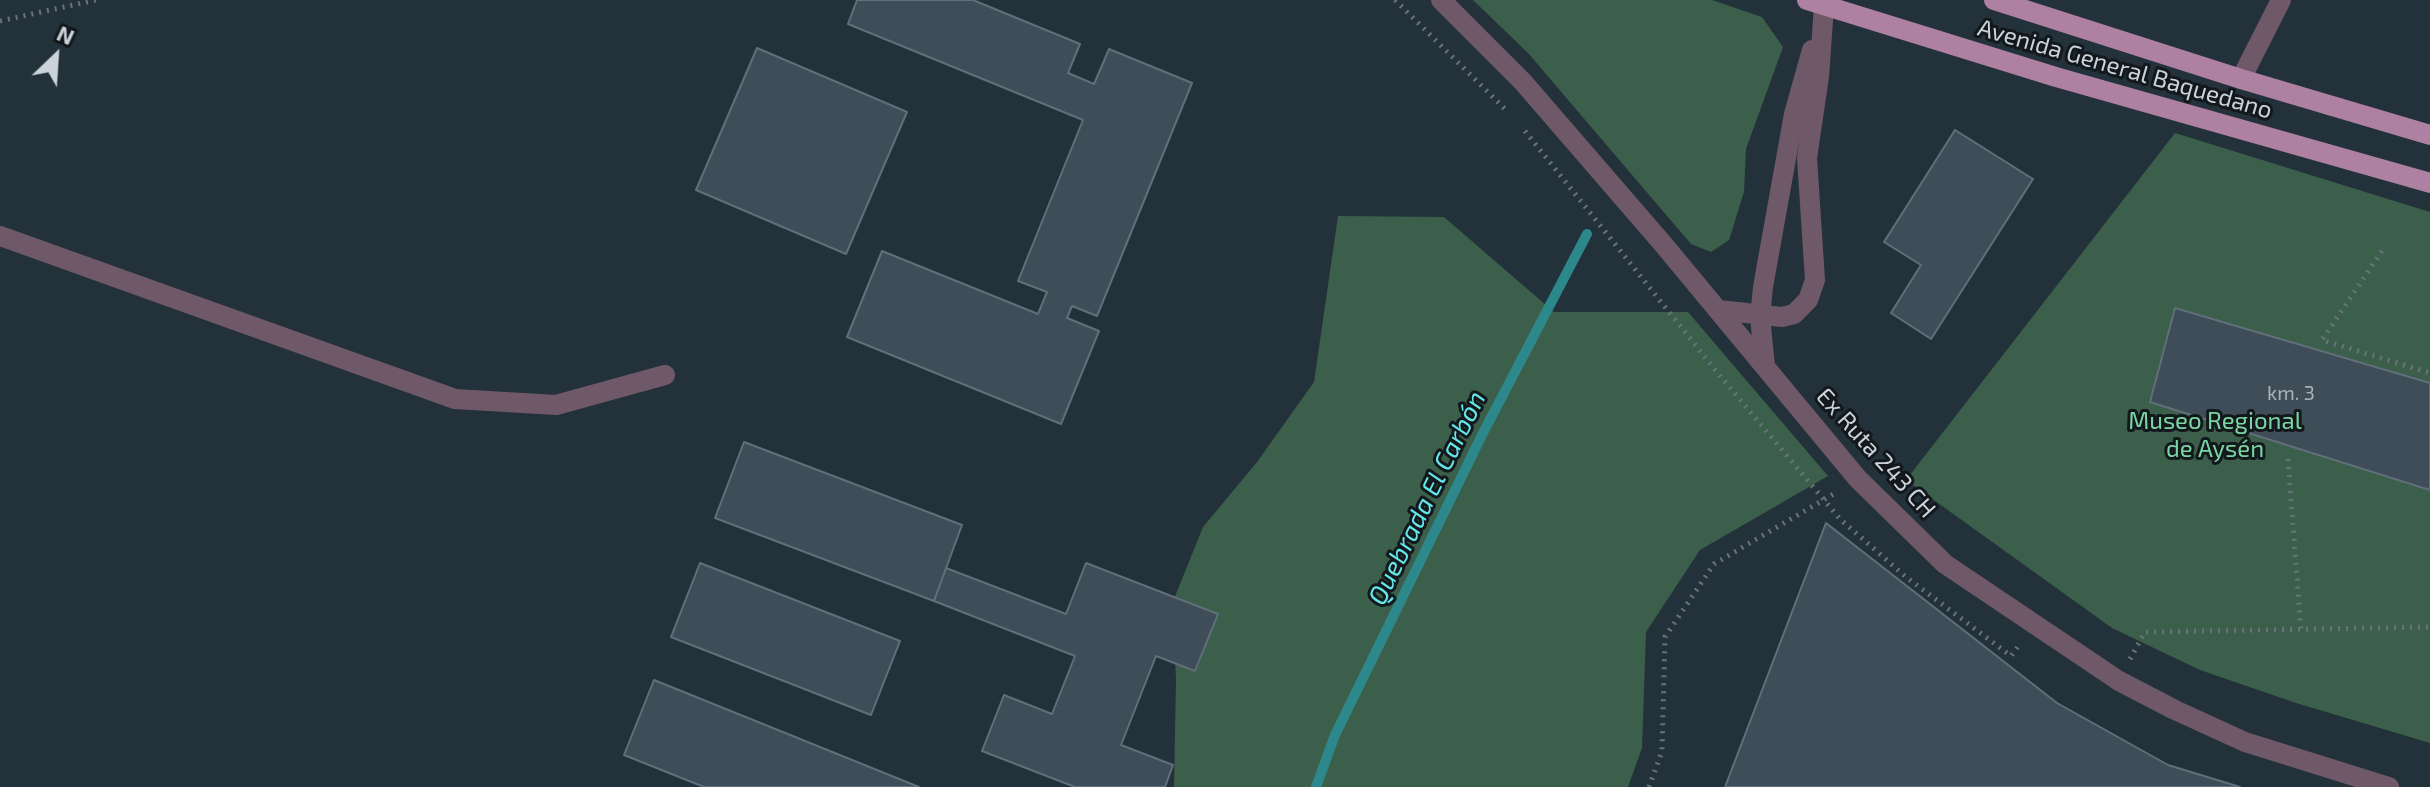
<!DOCTYPE html>
<meta charset="utf-8">
<style>
body{margin:0}
#map{position:relative;width:2430px;height:787px;overflow:hidden;background:#23313a;font-family:"Exo 2",sans-serif}
canvas{display:block}
.north{position:absolute;left:16px;top:16px;width:80px;height:80px;-webkit-text-stroke:6px #12181c;paint-order:stroke;rotate:25deg;font-size:22px;font-weight:700;line-height:32px;text-align:center;color:#cbd3da}
.north::after{content:'';display:block;margin:auto;width:28px;height:36px;background:#cbd3da;clip-path:polygon(50% 0,100% 100%,50% 72%,0 100%)}
</style>
<div id="map">
<canvas width="2430" height="787"></canvas>
<div class="north">N</div>
</div>
<script>
const c = document.querySelector('canvas').getContext('2d');
c.lineJoin = 'round';
function fillPath(path, color) { c.fillStyle = color; c.fill(path, 'evenodd'); }
const shape = rows => new Path2D(rows.map(r => 'M' + r).join(''));
function trace(path, color, width, dash) { c.strokeStyle = color; c.lineWidth = width; c.lineCap = dash ? 'butt' : 'round'; c.setLineDash(dash || []); c.stroke(path); }
function drawText(font, color, halo, rows, align = 'center') {
  c.font = font + ' "Exo 2",sans-serif'; c.lineWidth = 6; c.setLineDash([]); c.textBaseline = 'middle'; c.strokeStyle = halo; c.fillStyle = color; for (const [text, x, y, turn = 0] of rows) {
    c.save(); c.translate(x, y); c.rotate((+turn || 0) * Math.PI / 180); c.textAlign = isNaN(turn) ? turn : align; if (halo) c.strokeText(text, 0, 0); c.fillText(text, 0, 0); c.restore();
  }
}
fillPath(shape([
 [1473,0,1712,0,1762,17,1783,47,1746,149,1744,192,1729,240,1711,252,1691,244,1528,53],
 [2175,133,2430,212,2430,743,2296,703,2200,670,2112,628,1906,480],
 [1338,216,1444,217,1554,312,1688,312,1828,476,1700,550,1646,632,1642,748,1628,787,1174,787,1176,678,1172,604,1203,527,1257,462,1314,382]
]), '#3b5f4a');
trace(shape([
 [1316,787,1335,735,1483,433,1587,234]
]), '#2c888a', 10);
const building = shape([
 [857,0,973,0,1080,44,1068,73,1094,84,1109,49,1192,83,1097,316,1072,306,1067,318,1099,331,1061,424,847,337,882,251,1038,314,1047,292,1018,281,1083,120,848,24,857,0],
 [757,48,907,112,846,254,696,190,757,48],
 [1955,130,2033,179,1931,339,1891,313,1921,265,1884,242,1955,130],
 [2175,308,2430,383,2430,490,2150,402,2175,308],
 [744,442,962,525,934,601,715,518,744,442],
 [1826,523,2057,703,2168,765,2240,787,1725,787,1826,523],
 [700,563,900,641,871,715,671,637,700,563],
 [1086,563,1218,614,1195,671,1156,656,1121,745,1173,765,1165,787,1075,787,982,751,1004,695,1052,714,1075,656,934,601,946,568,1066,614,1086,563],
 [654,680,919,787,704,787,624,755,654,680]
]);
fillPath(building, '#3e4d57');
trace(building, '#606f7a', 2);
trace(shape([
 [1395,0,1508,112],
 [0,21,96,0],
 [1525,131,1716,371,1840,519,1906,577,2011,656,2020,644],
 [2382,251,2322,340,2430,373],
 [2288,459,2301,630],
 [2130,659,2145,632,2430,627],
 [1649,787,1662,751,1665,637,1714,564,1837,492]
]), '#68737b', 5, [2, 6]);
trace(shape([
 [1441,0,1523,82,1663,244,1858,479,1945,564,2119,681,2175,710,2245,742,2389,787],
 [2241,79,2281,0],
 [0,236,455,399,556,405,665,375],
 [1719,310,1782,317,1794,314,1808,300,1815,280,1807,158,1819,77,1824,6],
 [1765,366,1760,317,1763,287,1794,114,1812,50]
]), '#6f5969', 20);
trace(shape([
 [1807,0,2056,77,2430,183],
 [1994,0,2241,79,2430,135]
]), '#ae81a2', 20);
drawText('20px', '#a8b2b9', null, [
 ["km. 3",2291,393]
]);
drawText('24px', '#cbd3da', '#12181c', [
 ["Avenida General Baquedano",2125,69,16],
 ["Ex Ruta 243 CH",1876,453,48]
]);
drawText('24px', '#7bd5a2', '#12181c', [
 ["Museo Regional",2215,421],
 ["de Aysén",2215,449]
]);
drawText('italic 26px', '#65e7e9', '#12181c', [
 ["Quebrada El Carbón",1427,498,-64]
]);
</script>
